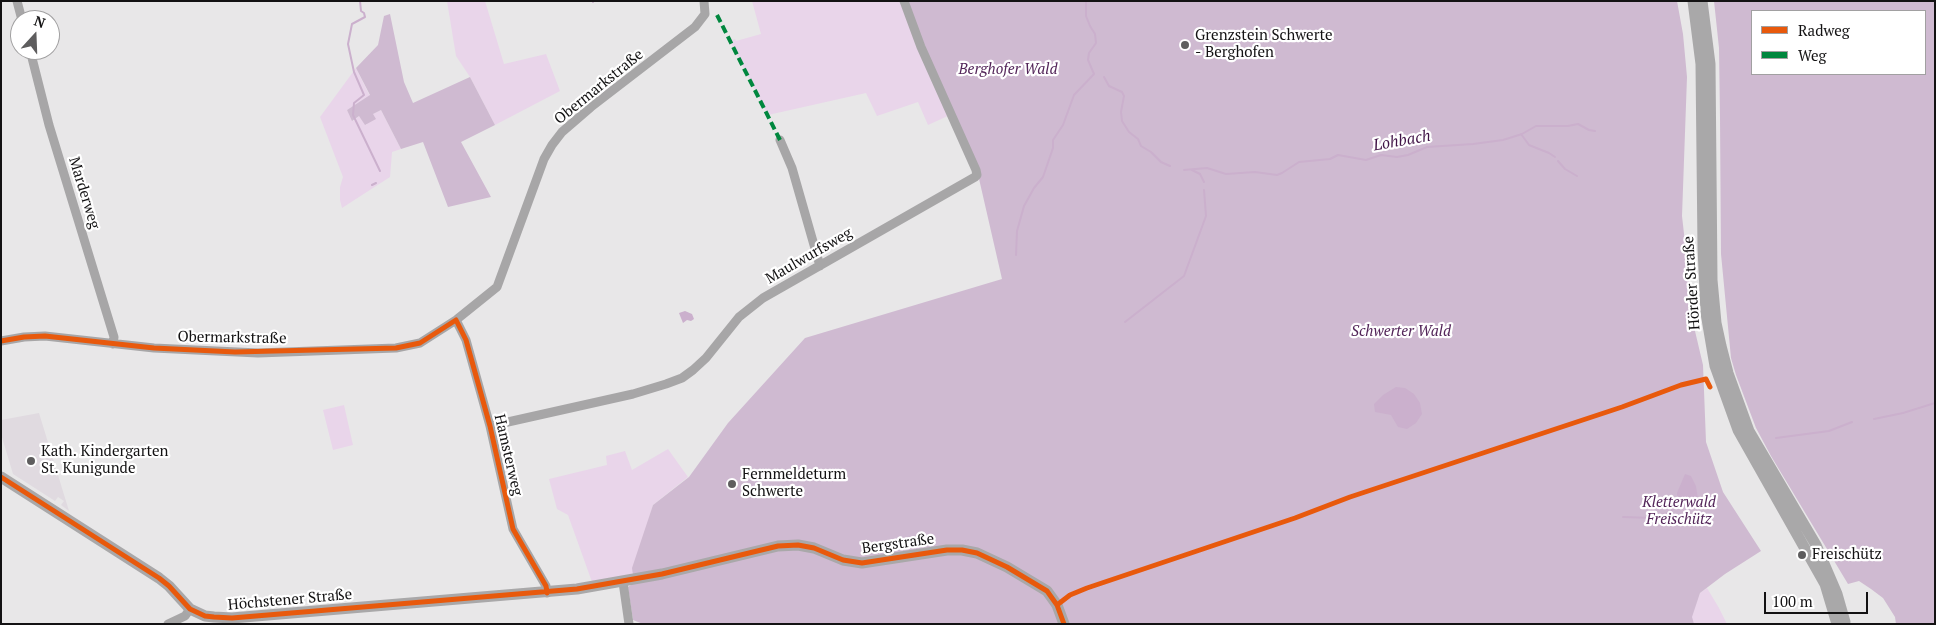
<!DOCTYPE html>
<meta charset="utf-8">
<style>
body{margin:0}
#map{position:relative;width:1936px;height:625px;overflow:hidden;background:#e8e7e8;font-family:"PT Serif",serif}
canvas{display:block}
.frame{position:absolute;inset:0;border:2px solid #131213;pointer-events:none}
.legend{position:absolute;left:1751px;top:10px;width:175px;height:65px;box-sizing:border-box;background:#fff;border:1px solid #a1a0a1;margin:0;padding:6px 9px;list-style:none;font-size:15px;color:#131213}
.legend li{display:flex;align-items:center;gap:10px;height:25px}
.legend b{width:25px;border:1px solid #a1a0a1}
.north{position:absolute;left:10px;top:10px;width:50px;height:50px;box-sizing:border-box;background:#fff;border:1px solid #a1a0a1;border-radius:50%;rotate:20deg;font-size:14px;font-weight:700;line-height:20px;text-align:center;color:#131213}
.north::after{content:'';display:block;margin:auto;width:18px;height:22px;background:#5e5d5e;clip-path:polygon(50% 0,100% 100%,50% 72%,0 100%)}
.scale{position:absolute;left:1764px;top:592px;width:104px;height:22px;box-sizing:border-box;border:2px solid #131213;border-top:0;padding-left:6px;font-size:15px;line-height:18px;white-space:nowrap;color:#131213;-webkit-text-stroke:4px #fff;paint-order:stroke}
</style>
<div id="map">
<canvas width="1936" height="625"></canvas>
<div class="frame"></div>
<ul class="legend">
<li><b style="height:6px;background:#e8590c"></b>Radweg</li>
<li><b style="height:6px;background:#00873e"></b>Weg</li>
</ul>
<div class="north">N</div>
<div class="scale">100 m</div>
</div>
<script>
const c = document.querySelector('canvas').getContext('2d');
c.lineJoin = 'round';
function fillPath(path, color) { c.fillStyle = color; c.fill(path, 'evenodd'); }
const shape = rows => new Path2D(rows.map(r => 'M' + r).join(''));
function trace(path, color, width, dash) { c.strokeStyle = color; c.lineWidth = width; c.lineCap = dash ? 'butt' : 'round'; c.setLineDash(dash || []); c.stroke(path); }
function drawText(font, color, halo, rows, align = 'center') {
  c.font = font + ' "PT Serif",serif'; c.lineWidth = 4.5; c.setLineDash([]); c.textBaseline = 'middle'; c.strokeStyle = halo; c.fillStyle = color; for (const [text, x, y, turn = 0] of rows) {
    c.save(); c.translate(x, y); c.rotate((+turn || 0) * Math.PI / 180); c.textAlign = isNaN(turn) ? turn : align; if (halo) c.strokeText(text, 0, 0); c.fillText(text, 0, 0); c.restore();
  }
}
fillPath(shape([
 [39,413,69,511,61,505,64,501,58,497,55,501,13,474,1,434,1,420]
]), '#e0dae0');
fillPath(shape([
 [447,1,485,1,504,64,546,54,560,91,495,125,470,77,456,56],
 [752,1,901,1,950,115,928,125,918,102,877,116,866,93,768,115,730,41,735,39,736,41,761,34],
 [356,68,370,96,347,110,353,121,359,116,366,125,373,114,381,110,401,149,392,152,390,177,342,208,340,200,340,187,343,177,320,117],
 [344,405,353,445,333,450,323,410],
 [668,449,688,477,653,505,632,575,592,582,568,515,557,509,549,479,607,465,606,456,625,451,632,470],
 [1707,588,1719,608,1727,624,1693,624,1691,617,1700,593]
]), '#e9d5ea');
fillPath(shape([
 [906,1,1677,1,1683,34,1687,77,1682,216,1695,331,1703,365,1706,442,1723,492,1761,551,1725,574,1700,593,1692,617,1694,624,643,624,633,620,628,587,634,583,632,568,653,505,689,477,728,423,805,338,1002,279,977,170],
 [1714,1,1935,1,1935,624,1896,624,1895,617,1883,598,1871,589,1859,581,1848,584,1771,456,1756,428,1736,375,1731,358,1721,254,1720,118,1719,48],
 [1752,11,1925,11,1925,74,1752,74],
 [390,14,404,82,413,103,470,77,495,125,461,142,491,197,448,207,423,142,401,149,381,110,373,114,376,119,365,125,359,116,352,121,347,110,370,95,356,68,378,45,384,16]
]), '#cfbad1');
fillPath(shape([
 [685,311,692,314,694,319,691,321,687,320,683,323,679,313],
 [1396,387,1405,388,1414,394,1420,403,1422,414,1416,423,1407,429,1398,427,1391,415,1375,412,1374,404,1383,395],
 [1685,474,1691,476,1696,486,1698,499,1696,506,1694,509,1681,508,1677,505,1677,493]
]), '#cbb0cd');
trace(shape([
 [360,1,361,11,364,13,365,17,352,24,348,44,354,72,364,95,354,103,353,115,380,171],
 [593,1,593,2],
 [1104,77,1109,86,1122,92,1124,96,1121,112,1122,121,1129,132,1138,139,1141,146,1151,152,1161,162,1170,166],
 [1521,134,1529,145,1549,153,1555,157],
 [1558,161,1565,169,1577,176],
 [1184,170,1207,168,1226,174,1255,172,1277,175,1282,173,1299,162,1330,159,1338,155,1366,160,1381,155,1397,157,1408,155,1427,147,1473,144,1503,140,1522,134,1536,126,1568,126,1578,124,1589,130,1595,131],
 [1192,170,1200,174,1204,182],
 [372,185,376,183],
 [1016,255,1017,231,1024,206,1034,188,1043,177,1053,148,1053,140,1063,125,1074,95,1094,74,1088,60,1089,53,1096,43,1095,34,1090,26,1086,16,1086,1],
 [1125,322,1184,276,1206,216,1204,190],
 [1874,419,1903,413,1935,403],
 [1776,438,1829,431,1852,422],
 [1623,517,1652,518,1668,513,1677,506]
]), '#cbb0cd', 2);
trace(shape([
 [17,1,22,20],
 [30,50,49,125,114,337,113,344],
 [780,140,792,168,820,266],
 [456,320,466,340,490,426,513,529,546,586,547,593],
 [1,341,24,337,45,336,154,348,258,353,396,348,420,343,456,320,497,287,544,159,552,145,562,132,591,107,695,27,705,14,704,1],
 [490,426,633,394,666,384,682,378,693,370,706,358,739,317,763,298,975,177,977,175,976,170,921,47,904,1],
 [623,582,629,624],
 [168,624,185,616,190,609]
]), '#a7a6a7', 9);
trace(shape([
 [1693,1,1701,64,1703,248,1706,313,1715,366,1738,430,1825,584,1837,624],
 [1702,1,1710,64,1712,280,1716,323,1721,346,1728,373,1749,431,1816,545,1837,594,1845,622],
 [1,477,159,578,169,586,190,609,205,616,214,617,232,618,577,589,662,574,778,546,798,545,814,548,843,560,862,563,947,550,962,550,977,553,1007,567,1047,591,1057,605,1064,624]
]), '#a9a8a9', 11);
trace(shape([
 [717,15,780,140]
]), '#00873e', 4, [8, 4]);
trace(shape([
 [1,341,24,337,45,336,154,348,235,352,396,348,420,343,456,320,466,340,490,426,513,529,546,586,547,593],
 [1,477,159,578,169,586,190,609,205,616,214,617,232,618,577,589,662,574,778,546,798,545,814,548,843,560,862,563,947,550,962,550,977,553,1007,567,1047,591,1057,605,1064,624],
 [1057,605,1070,595,1087,588,1295,518,1350,497,1622,407,1681,385,1706,379,1710,387]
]), '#e8590c', 5);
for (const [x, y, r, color] of [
 [1185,45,5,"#5e5d5e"],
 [31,461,5,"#5e5d5e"],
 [732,484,5,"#5e5d5e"],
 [1802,555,5,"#5e5d5e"]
]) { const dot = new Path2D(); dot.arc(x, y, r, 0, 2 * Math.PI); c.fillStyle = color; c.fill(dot); trace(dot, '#fff', 2); }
drawText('15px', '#131213', '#fff', [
 ["Grenzstein Schwerte",1195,36],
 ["- Berghofen",1195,53],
 ["Kath. Kindergarten",41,452],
 ["St. Kunigunde",41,469],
 ["Fernmeldeturm",742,475],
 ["Schwerte",742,492],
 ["Freischütz",1812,555]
], 'left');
drawText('italic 15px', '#532559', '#fff', [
 ["Berghofer Wald",1008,70],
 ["Schwerter Wald",1401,332],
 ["Kletterwald",1679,503],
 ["Freischütz",1679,520]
]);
drawText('15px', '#131213', '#fff', [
 ["Obermarkstraße",599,87,-39],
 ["Marderweg",84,193,73],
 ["Maulwurfsweg",809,256,-30],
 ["Hörder Straße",1692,283,-94],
 ["Obermarkstraße",232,338,1],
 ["Hamsterweg",508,455,77],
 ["Bergstraße",898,544,-8],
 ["Höchstener Straße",290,600,-5]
]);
drawText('italic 16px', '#401346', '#fff', [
 ["Lohbach",1402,141,-10]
]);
</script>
